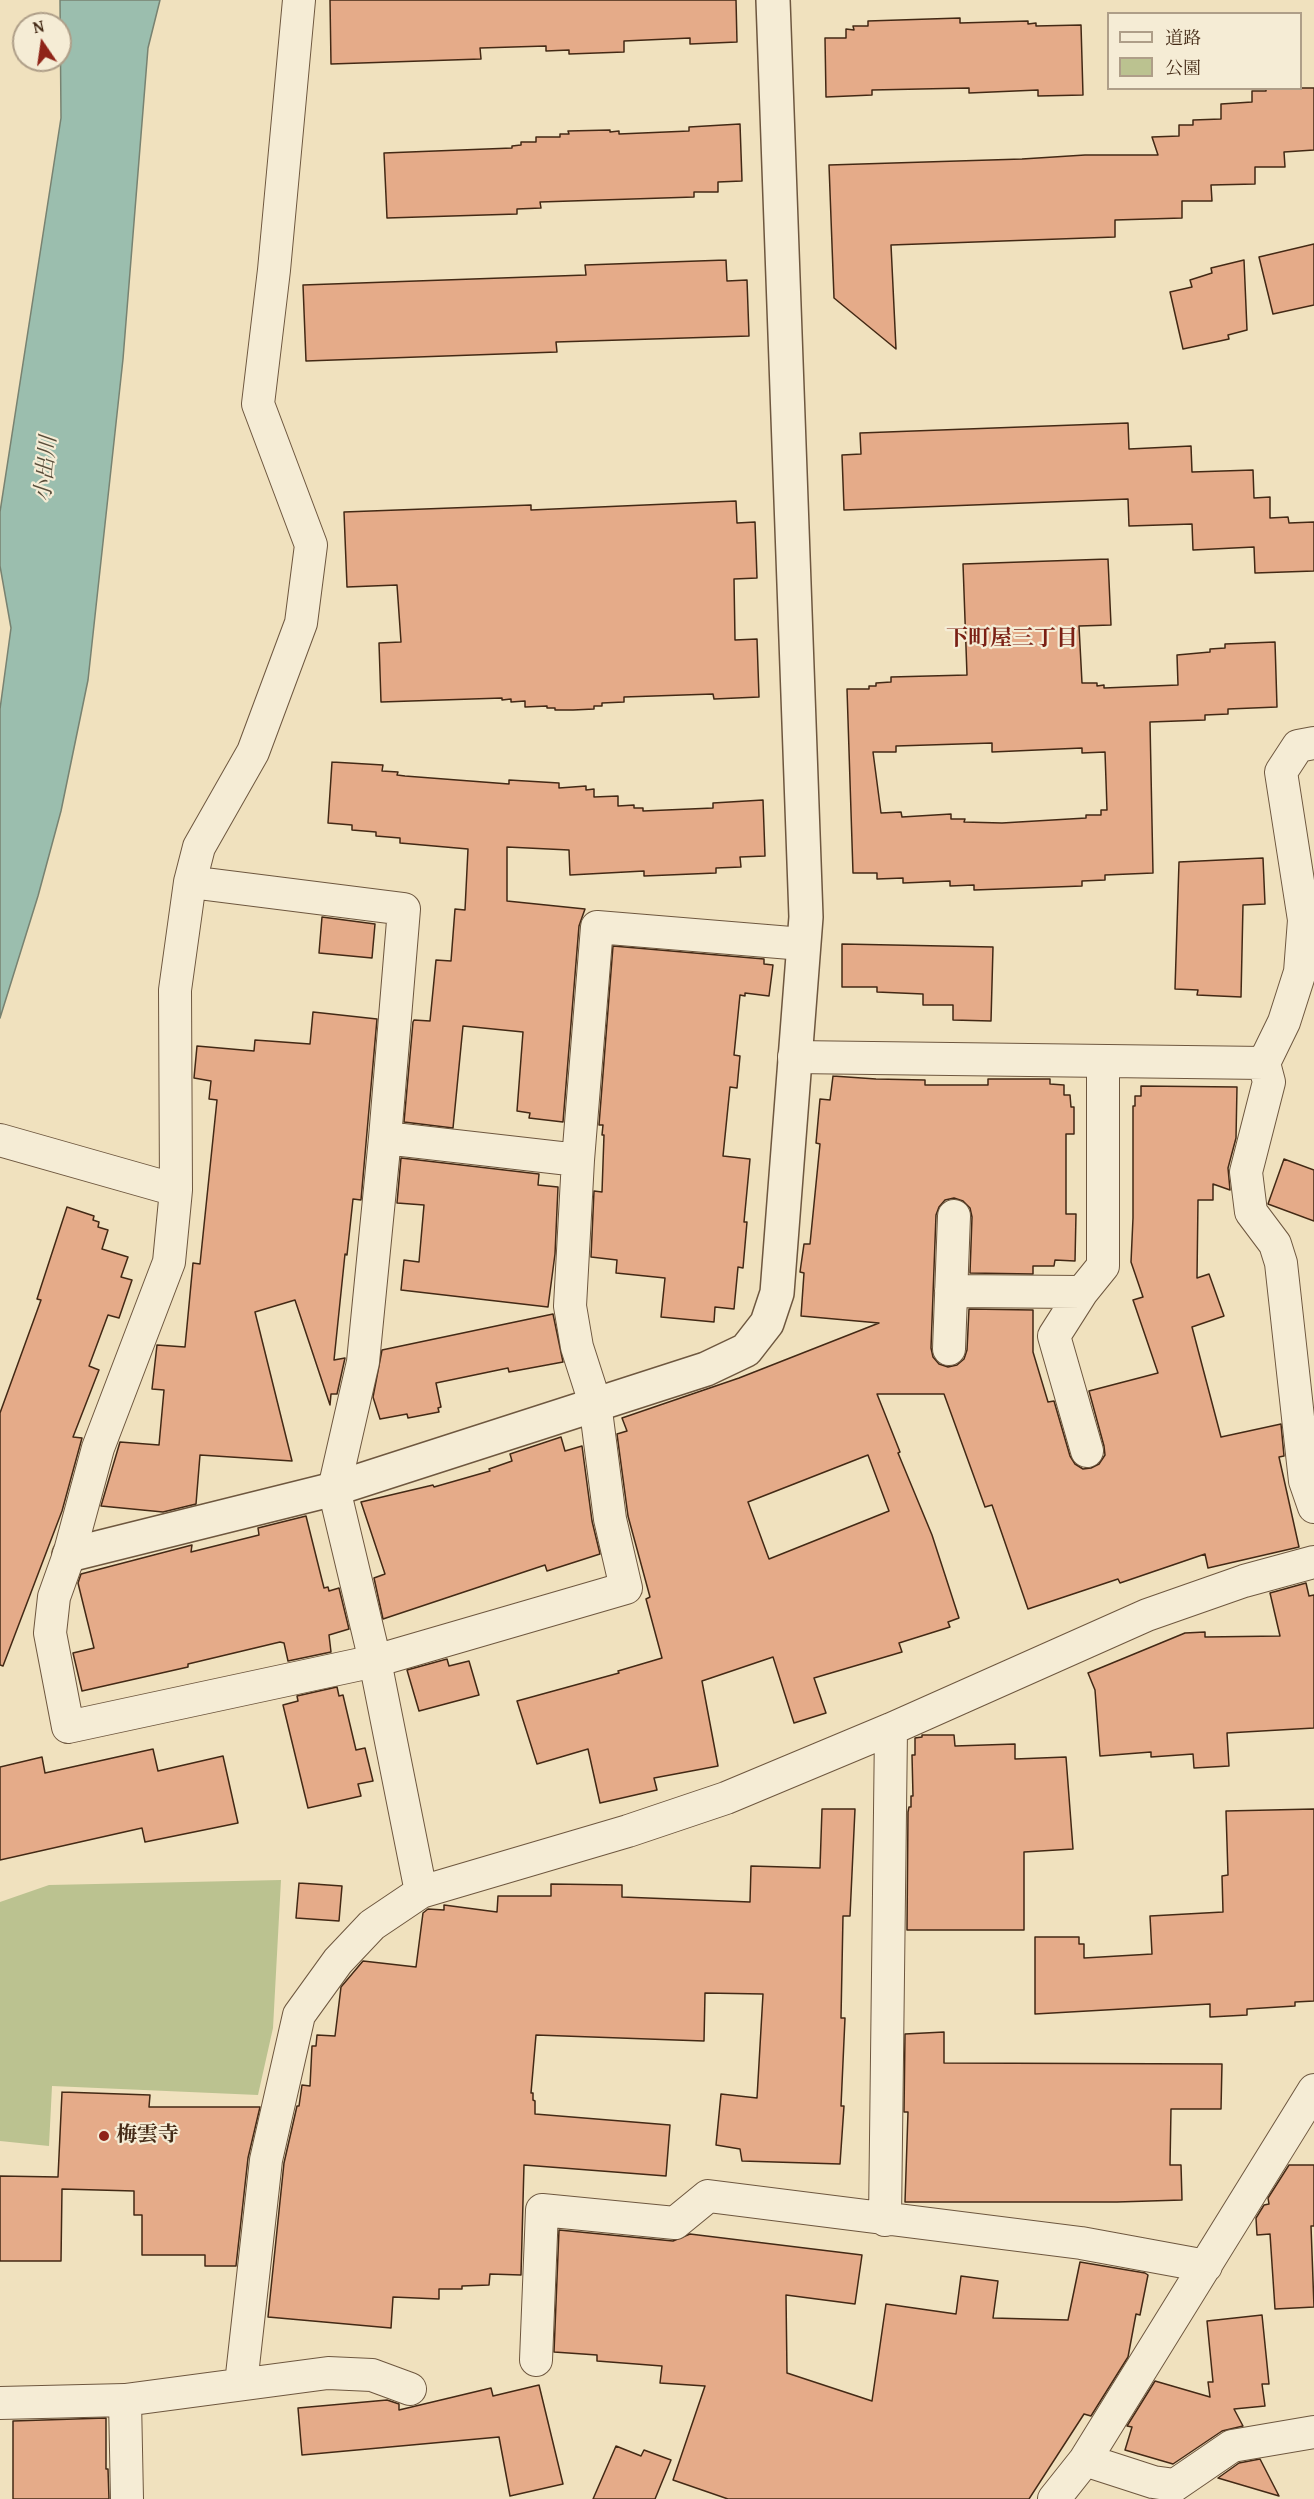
<!DOCTYPE html>
<meta charset="utf-8">
<style>
body{margin:0}
#map{position:relative;width:1314px;height:2499px;overflow:hidden;background:#f0e1be;font-family:"Gentium Book Plus","Noto Serif JP",serif}
canvas{display:block}
.legend{position:absolute;left:1107px;top:12px;width:195px;height:78px;box-sizing:border-box;background:#f5ecd5;border:2px solid #ae9e88;margin:0;padding:8px 10px;list-style:none;font-size:18px;color:#432915}
.legend li{display:flex;align-items:center;gap:12px;height:30px}
.legend b{width:30px;border:2px solid #ae9e88}
.north{position:absolute;left:12px;top:12px;width:60px;height:60px;box-sizing:border-box;background:#f5ecd5;border:2px solid #ae9e88;border-radius:50%;rotate:347deg;font-size:16px;font-weight:700;line-height:24px;text-align:center;color:#432915}
.north::after{content:'';display:block;margin:auto;width:21px;height:27px;background:#8f2418;clip-path:polygon(50% 0,100% 100%,50% 72%,0 100%)}
</style>
<div id="map">
<canvas width="1314" height="2499"></canvas>
<ul class="legend">
<li><b style="height:8px;background:#f5ecd5"></b>道路</li>
<li><b style="height:16px;background:#bbc290"></b>公園</li>
</ul>
<div class="north">N</div>
</div>
<script>
const c = document.querySelector('canvas').getContext('2d');
c.lineJoin = 'round';
function fillPath(path, color) { c.fillStyle = color; c.fill(path, 'evenodd'); }
const shape = rows => new Path2D(rows.map(r => 'M' + r).join(''));
function trace(path, color, width, dash) { c.strokeStyle = color; c.lineWidth = width; c.lineCap = dash ? 'butt' : 'round'; c.setLineDash(dash || []); c.stroke(path); }
function drawText(font, color, halo, rows, align = 'center') {
  c.font = font + ' "Gentium Book Plus","Noto Serif JP",serif'; c.lineWidth = 4.5; c.setLineDash([]); c.textBaseline = 'middle'; c.strokeStyle = halo; c.fillStyle = color; for (const [text, x, y, turn = 0] of rows) {
    c.save(); c.translate(x, y); c.rotate((+turn || 0) * Math.PI / 180); c.textAlign = isNaN(turn) ? turn : align; if (halo) c.strokeText(text, 0, 0); c.fillText(text, 0, 0); c.restore();
  }
}
fillPath(shape([
 [281,1880,273,2028,258,2095,52,2086,49,2146,0,2141,0,1902,49,1885]
]), '#bbc290');
const water = shape([
 [60,0,160,0,148,48,123,359,88,680,61,811,38,896,0,1018,0,709,11,628,0,566,0,512,61,118,60,0]
]);
fillPath(water, '#9bbeae');
trace(water, '#788271', 1.5);
const building = shape([
 [330,0,736,0,737,42,690,44,690,38,624,41,624,52,569,54,569,50,546,51,546,46,480,48,481,59,331,64,330,0],
 [960,18,960,23,1028,21,1028,24,1036,23,1036,26,1081,25,1083,95,1038,96,1038,90,969,93,969,88,872,90,872,95,826,97,825,38,846,38,846,29,854,30,853,26,868,26,868,21,960,18],
 [1266,88,1314,88,1314,150,1284,152,1285,167,1255,167,1255,184,1211,185,1212,201,1182,201,1182,218,1115,220,1115,237,891,245,896,349,834,298,829,165,1022,159,1085,155,1158,155,1152,137,1179,136,1179,125,1193,125,1193,120,1221,119,1221,104,1252,102,1252,91,1266,91,1266,88],
 [740,124,742,181,718,182,718,192,694,192,694,197,540,202,541,208,517,209,517,214,387,218,384,153,512,148,512,146,521,145,521,142,536,142,536,137,560,137,560,134,569,134,568,131,610,130,610,132,619,131,619,134,689,131,689,127,740,124],
 [1314,244,1314,305,1273,314,1259,257,1314,244],
 [726,260,727,281,747,280,749,336,556,342,557,352,306,361,303,285,586,275,585,265,726,260],
 [1244,260,1247,330,1228,335,1229,339,1183,349,1170,292,1192,287,1190,280,1212,273,1211,268,1244,260],
 [1128,423,1129,449,1191,446,1192,472,1253,470,1254,498,1270,497,1270,518,1288,517,1289,523,1314,522,1314,571,1255,573,1254,547,1193,550,1192,524,1129,526,1128,499,844,510,842,455,861,454,860,433,1128,423],
 [736,501,737,523,755,522,757,578,734,579,735,640,757,639,759,697,714,699,713,694,624,697,624,702,602,703,602,706,594,706,594,709,573,710,555,710,555,708,547,708,547,706,525,707,525,701,511,702,511,699,502,700,502,698,381,702,379,643,401,642,397,585,347,587,344,512,531,505,531,510,736,501],
 [1108,559,1111,625,1079,626,1082,683,1097,683,1097,686,1104,685,1104,688,1178,685,1177,655,1210,652,1210,649,1225,648,1225,644,1275,642,1277,707,1228,709,1228,714,1205,715,1205,720,1150,722,1153,873,1105,875,1105,880,1082,881,1082,886,974,890,974,885,950,886,950,881,903,883,903,878,877,879,877,873,853,873,847,689,869,689,869,686,876,686,876,683,891,682,891,677,967,675,963,564,1108,559],
 [992,743,992,752,1082,748,1082,753,1105,752,1107,810,1101,810,1101,815,1086,815,1086,818,1002,823,964,822,965,819,951,819,951,814,902,817,901,812,881,813,873,752,896,752,896,746,992,743],
 [332,762,383,765,382,771,398,772,397,775,405,776,509,784,509,780,559,783,559,788,586,786,586,790,594,789,594,797,618,796,618,806,634,805,634,808,643,808,643,811,713,808,713,803,763,800,765,856,740,857,741,867,716,868,716,873,644,876,644,871,570,875,569,850,507,847,507,901,585,909,579,926,563,1122,529,1118,530,1113,517,1111,523,1032,463,1026,453,1128,404,1122,413,1022,414,1020,430,1021,436,960,451,961,455,909,465,910,468,849,400,843,400,838,376,836,376,832,352,830,352,825,328,823,332,762],
 [1263,858,1265,904,1243,905,1241,997,1197,995,1198,990,1175,989,1179,862,1263,858],
 [322,917,375,924,372,958,319,953,322,917],
 [842,944,993,947,991,1021,953,1020,953,1005,923,1005,923,994,877,992,877,987,842,987,842,944],
 [613,946,764,959,764,964,773,965,769,996,745,993,745,996,740,995,734,1055,740,1056,737,1088,730,1087,723,1156,750,1159,744,1222,747,1222,743,1268,738,1267,734,1309,715,1307,714,1322,661,1317,665,1278,616,1273,617,1260,591,1257,594,1191,602,1192,604,1135,602,1135,603,1125,599,1125,613,946],
 [313,1012,377,1019,361,1200,353,1199,347,1255,345,1254,334,1360,345,1358,337,1394,331,1394,330,1405,295,1300,255,1312,292,1461,200,1455,196,1504,163,1512,101,1506,120,1442,159,1445,164,1390,152,1389,157,1345,185,1347,193,1263,200,1264,217,1100,209,1099,211,1081,194,1078,197,1046,254,1051,255,1040,310,1044,313,1012],
 [833,1076,876,1079,925,1080,925,1085,988,1085,988,1079,1050,1079,1050,1084,1064,1085,1064,1095,1070,1095,1071,1107,1074,1107,1074,1134,1066,1134,1066,1214,1076,1214,1075,1261,1055,1260,1054,1266,1033,1266,1033,1274,970,1273,972,1217,970,1208,963,1201,954,1198,945,1200,939,1207,936,1215,931,1348,933,1357,939,1364,948,1367,957,1365,964,1359,967,1350,969,1309,1033,1310,1033,1352,1048,1402,1054,1401,1070,1456,1075,1464,1083,1469,1091,1468,1099,1464,1105,1455,1104,1446,1089,1391,1158,1373,1133,1300,1143,1297,1131,1262,1133,1218,1133,1106,1135,1106,1135,1096,1141,1096,1141,1086,1237,1087,1236,1138,1228,1168,1230,1190,1213,1184,1213,1200,1198,1200,1197,1278,1209,1274,1224,1316,1192,1327,1221,1437,1281,1424,1284,1456,1279,1457,1299,1547,1208,1568,1205,1554,1120,1583,1118,1579,1028,1609,992,1505,985,1507,944,1394,877,1394,900,1452,898,1453,932,1535,959,1618,948,1622,950,1627,899,1643,902,1652,814,1678,826,1713,794,1723,773,1657,702,1681,718,1766,654,1778,657,1790,600,1803,588,1749,537,1764,517,1701,619,1673,618,1671,662,1658,646,1599,650,1597,628,1516,617,1434,627,1431,622,1418,739,1378,879,1323,801,1316,804,1273,800,1272,804,1244,810,1244,820,1144,816,1143,820,1099,830,1100,833,1076],
 [868,1455,889,1511,769,1559,748,1502,868,1455],
 [401,1158,539,1174,538,1185,558,1187,555,1254,548,1307,401,1290,404,1260,419,1262,424,1205,397,1203,401,1158],
 [1284,1159,1314,1170,1314,1221,1268,1204,1284,1159],
 [67,1207,94,1216,93,1220,99,1222,98,1227,108,1230,102,1249,128,1257,121,1277,132,1280,119,1318,108,1315,89,1366,99,1370,73,1437,82,1438,62,1511,3,1666,0,1665,0,1413,41,1300,37,1299,67,1207],
 [553,1314,563,1362,509,1372,508,1368,436,1383,441,1407,438,1408,439,1412,408,1418,407,1414,380,1419,373,1397,382,1350,553,1314],
 [561,1437,565,1451,582,1446,592,1521,600,1554,547,1571,545,1565,383,1619,374,1578,385,1574,361,1502,433,1485,434,1487,490,1471,489,1469,512,1461,510,1454,561,1437],
 [306,1516,324,1588,328,1587,329,1591,339,1588,349,1629,329,1635,331,1652,288,1661,284,1643,280,1642,188,1664,188,1667,82,1691,73,1653,94,1648,78,1583,81,1574,192,1545,191,1552,259,1535,258,1528,306,1516],
 [1306,1583,1309,1596,1314,1595,1314,1728,1227,1733,1229,1766,1194,1768,1193,1754,1151,1757,1151,1752,1100,1756,1095,1690,1088,1673,1185,1633,1205,1632,1205,1637,1280,1636,1270,1593,1306,1583],
 [447,1659,449,1666,469,1661,479,1695,419,1711,407,1670,447,1659],
 [337,1687,339,1696,343,1695,356,1750,365,1748,373,1781,358,1784,361,1796,308,1808,283,1705,298,1701,297,1696,337,1687],
 [922,1735,954,1735,955,1746,1015,1744,1015,1759,1066,1757,1073,1849,1024,1852,1024,1930,907,1930,908,1812,909,1807,911,1807,911,1796,913,1796,912,1755,915,1755,915,1738,922,1737,922,1735],
 [153,1749,158,1771,223,1756,238,1823,145,1842,142,1828,0,1860,0,1767,42,1757,45,1773,153,1749],
 [822,1809,855,1809,850,1916,843,1916,841,2018,845,2018,841,2106,844,2106,840,2164,742,2161,740,2149,716,2145,721,2094,757,2098,763,1994,705,1993,704,2041,536,2035,531,2093,533,2093,533,2100,535,2101,535,2114,670,2125,666,2176,524,2165,521,2275,490,2274,489,2285,462,2286,462,2289,439,2289,439,2299,393,2297,391,2328,268,2317,284,2163,297,2106,299,2106,302,2085,310,2086,312,2046,316,2046,317,2035,335,2036,341,1987,363,1961,416,1967,423,1913,428,1909,444,1910,444,1905,497,1912,498,1896,551,1896,551,1884,622,1885,622,1897,750,1902,751,1866,820,1868,822,1809],
 [1314,1809,1314,2001,1295,2002,1295,2006,1247,2009,1247,2015,1210,2017,1210,2004,1035,2014,1035,1937,1079,1937,1079,1944,1084,1944,1084,1958,1152,1954,1150,1916,1223,1912,1222,1876,1228,1875,1226,1811,1314,1809],
 [299,1883,342,1886,339,1921,296,1918,299,1883],
 [944,2032,944,2063,1222,2064,1221,2109,1171,2109,1170,2165,1181,2165,1182,2200,1117,2202,905,2202,908,2112,904,2112,905,2034,944,2032],
 [62,2092,150,2095,149,2107,260,2107,248,2158,236,2266,205,2266,205,2255,142,2255,142,2215,134,2215,134,2191,62,2189,61,2261,0,2261,0,2176,58,2177,62,2092],
 [1289,2165,1314,2165,1314,2226,1311,2226,1314,2307,1275,2309,1270,2234,1257,2235,1256,2218,1264,2205,1269,2204,1268,2198,1289,2165],
 [559,2230,673,2241,690,2234,862,2255,855,2304,786,2295,787,2373,872,2401,886,2304,956,2314,961,2276,998,2281,993,2318,1068,2320,1080,2262,1145,2273,1148,2275,1140,2315,1136,2314,1128,2357,1091,2416,1084,2414,1029,2499,728,2499,673,2480,705,2386,660,2383,662,2366,597,2361,597,2355,554,2352,559,2230],
 [1262,2315,1269,2384,1262,2384,1265,2406,1234,2409,1243,2426,1222,2431,1173,2464,1125,2450,1132,2427,1127,2426,1155,2381,1210,2397,1208,2382,1213,2382,1207,2321,1262,2315],
 [539,2385,563,2484,510,2496,499,2437,302,2455,298,2408,387,2400,399,2404,399,2410,491,2388,493,2396,539,2385],
 [106,2418,106,2469,108,2469,109,2499,13,2499,13,2421,106,2418],
 [616,2446,641,2456,644,2450,671,2460,655,2499,593,2499,616,2446],
 [1260,2459,1279,2496,1218,2478,1239,2463,1260,2459]
]);
fillPath(building, '#e5ab89');
trace(building, '#432915', 1.5);
const minor = shape([
 [299,0,274,270,258,404,311,545,301,623,253,752,199,847,190,882,175,990,176,1190,169,1262,98,1448,69,1555,54,1597,50,1633,68,1727,375,1661,626,1588,610,1519,595,1403,577,1347,570,1306,578,1160,597,927,803,944],
 [1314,743,1298,746,1281,772,1304,920,1300,972,1284,1022,1264,1063,1269,1082,1246,1172,1251,1212,1275,1244,1281,1263,1305,1481,1314,1507],
 [190,882,404,909,385,1138,363,1362,334,1489,375,1661,421,1892,372,1925,338,1961,299,2015,266,2160,241,2384],
 [794,1057,1264,1063],
 [385,1138,578,1160],
 [0,1140,176,1190],
 [951,1291,1082,1292],
 [949,1349,954,1216],
 [1087,1451,1054,1336,1082,1292,1103,1266,1103,1063],
 [421,1892,628,1831,726,1798,891,1729,1147,1615,1244,1581,1314,1562],
 [885,2220,891,1729],
 [536,2360,542,2210,675,2223,708,2196,1081,2243,1206,2266],
 [0,2403,125,2400],
 [1085,2460,1153,2482,1175,2485,1232,2446,1314,2432],
 [127,2499,125,2400,328,2373,372,2375,410,2389],
 [1054,2499,1085,2460,1314,2090]
]);
const tertiary = shape([
 [69,1555,334,1489,706,1369,746,1350,767,1323,777,1293,806,917,773,0]
]);
trace(minor, '#6e573f', 34);
trace(tertiary, '#6e573f', 36);
trace(minor, '#f5ecd5', 32);
trace(tertiary, '#f5ecd5', 33);
for (const [x, y, r, color] of [
 [104,2136,6,"#8f2418"]
]) { const dot = new Path2D(); dot.arc(x, y, r, 0, 2 * Math.PI); c.fillStyle = color; c.fill(dot); trace(dot, '#f5ecd5', 2); }
drawText('bold 21px', '#432915', '#f5ecd5', [
 ["梅雲寺",116,2136]
], 'left');
drawText('italic 22px', '#594e3b', '#f5ecd5', [
 ["小出川",47,469,-85]
]);
drawText('bold 22px', '#7a1f14', '#f5ecd5', [
 ["下町屋三丁目",1012,639]
]);
</script>
